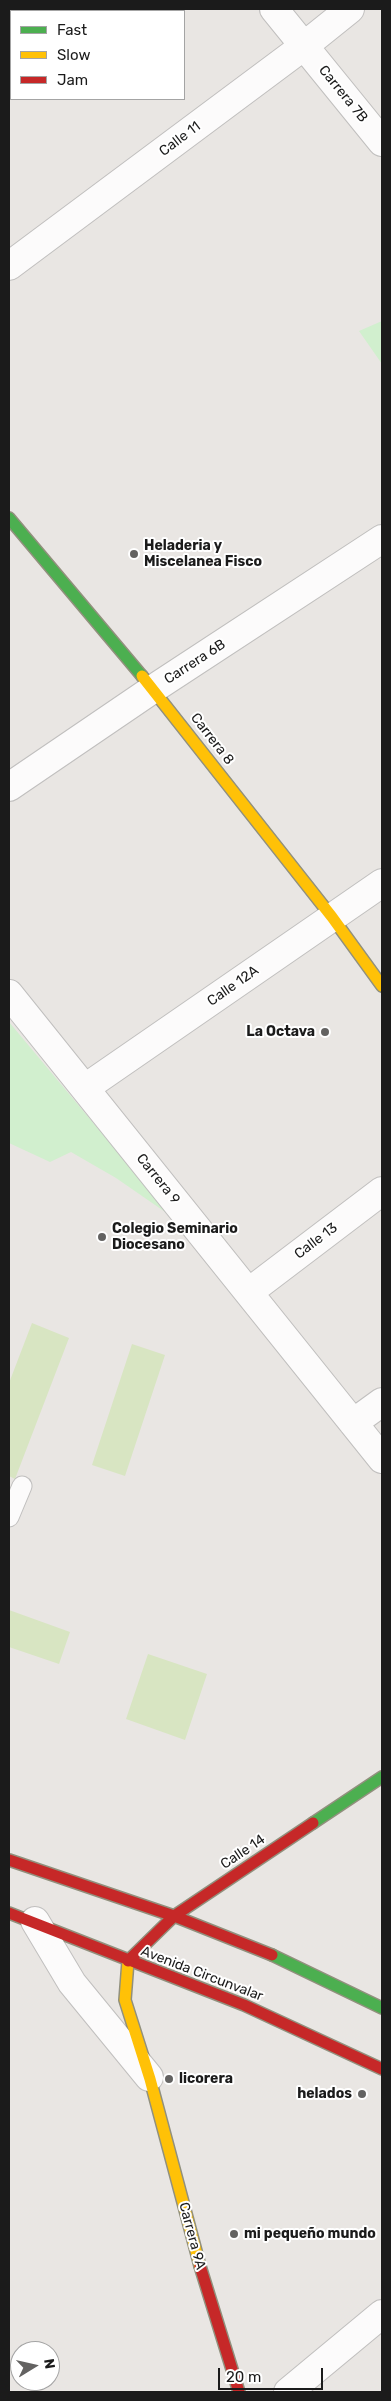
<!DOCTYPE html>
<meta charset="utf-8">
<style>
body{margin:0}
#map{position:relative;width:391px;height:2401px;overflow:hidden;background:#e9e6e3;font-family:Rubik,sans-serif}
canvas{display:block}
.frame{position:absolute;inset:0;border:10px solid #1b1b1b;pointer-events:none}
.legend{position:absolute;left:10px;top:10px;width:175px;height:90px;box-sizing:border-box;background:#fff;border:1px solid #a4a4a4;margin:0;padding:6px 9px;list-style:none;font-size:15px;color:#1b1b1b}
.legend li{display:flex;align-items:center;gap:10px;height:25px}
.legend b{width:25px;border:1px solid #a4a4a4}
.north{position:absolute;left:10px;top:2341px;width:50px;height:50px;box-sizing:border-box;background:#fff;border:1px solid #a4a4a4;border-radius:50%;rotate:81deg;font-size:14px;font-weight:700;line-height:20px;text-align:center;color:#1b1b1b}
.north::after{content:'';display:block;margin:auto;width:18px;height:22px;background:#636261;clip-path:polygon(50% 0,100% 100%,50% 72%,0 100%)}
.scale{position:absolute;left:218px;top:2368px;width:105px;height:22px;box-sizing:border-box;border:2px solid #1b1b1b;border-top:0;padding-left:6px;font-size:15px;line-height:18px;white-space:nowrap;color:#1b1b1b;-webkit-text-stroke:4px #fff;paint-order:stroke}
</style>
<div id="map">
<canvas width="391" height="2401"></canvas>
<div class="frame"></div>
<ul class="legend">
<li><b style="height:6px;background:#4caf50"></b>Fast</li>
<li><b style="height:6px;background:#ffc107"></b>Slow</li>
<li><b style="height:6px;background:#c62828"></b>Jam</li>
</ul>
<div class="north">N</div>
<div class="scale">20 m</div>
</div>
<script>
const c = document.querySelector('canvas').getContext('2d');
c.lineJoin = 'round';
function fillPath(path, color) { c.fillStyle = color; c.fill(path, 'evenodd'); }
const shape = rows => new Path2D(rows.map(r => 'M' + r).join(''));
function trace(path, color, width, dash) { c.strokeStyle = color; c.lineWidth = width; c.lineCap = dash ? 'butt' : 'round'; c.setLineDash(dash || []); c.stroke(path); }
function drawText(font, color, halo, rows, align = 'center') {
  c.font = font + ' Rubik,sans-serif'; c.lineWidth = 4; c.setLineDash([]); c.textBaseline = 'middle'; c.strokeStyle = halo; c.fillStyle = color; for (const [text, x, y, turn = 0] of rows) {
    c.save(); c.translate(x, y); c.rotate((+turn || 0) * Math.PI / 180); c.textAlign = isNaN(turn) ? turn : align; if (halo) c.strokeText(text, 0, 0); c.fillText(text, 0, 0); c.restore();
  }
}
fillPath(shape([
 [32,1323,69,1338,15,1479,9,1476,9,1383],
 [132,1344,165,1355,125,1476,92,1465],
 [9,1610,70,1632,59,1664,9,1647],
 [148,1654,207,1674,185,1740,126,1719]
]), '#d8e5c2');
fillPath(shape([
 [382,321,382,364,359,331],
 [9,1022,171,1216,116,1178,71,1152,50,1162,9,1143]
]), '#d1efce');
const lane = shape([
 [9,1517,22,1486]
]);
const street = shape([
 [274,9,382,142],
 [9,266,304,46,350,9],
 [9,787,153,689,382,539],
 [9,994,382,1459],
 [85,1088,382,883],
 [249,1292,382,1191],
 [353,1423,382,1402],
 [35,1921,72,1983,149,2077],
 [288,2392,382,2314]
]);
const fast = shape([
 [9,518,142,676],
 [313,1823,382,1777],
 [272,1955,382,2008]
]);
const slow = shape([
 [142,676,332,917,382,986],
 [128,1961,125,2000,150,2079,200,2266]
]);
const jam = shape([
 [9,1860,174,1916,272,1955],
 [9,1913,244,2005,382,2069],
 [128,1961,174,1916,313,1823],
 [200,2266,239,2392]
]);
trace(lane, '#c0bfbe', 21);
trace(street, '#c0bfbe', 30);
trace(fast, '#91907d', 14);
trace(slow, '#91907d', 14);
trace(jam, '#91907d', 14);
trace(lane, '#fcfbfb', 19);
trace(street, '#fcfbfb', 28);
trace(fast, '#4caf50', 11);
trace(slow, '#ffc107', 11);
trace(jam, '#c62828', 11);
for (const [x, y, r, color] of [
 [134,554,5,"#636261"],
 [325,1032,5,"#636261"],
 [102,1237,5,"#636261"],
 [169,2079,5,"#636261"],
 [362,2094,5,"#636261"],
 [234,2234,5,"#636261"]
]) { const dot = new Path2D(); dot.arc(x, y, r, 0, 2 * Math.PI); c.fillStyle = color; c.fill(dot); trace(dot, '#fff', 2); }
drawText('14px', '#1b1b1b', '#fff', [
 ["Carrera 7B",343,94,51],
 ["Calle 11",180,139,-37],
 ["Carrera 6B",195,662,-33],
 ["Carrera 8",212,739,52],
 ["Calle 12A",233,986,-35],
 ["Carrera 9",158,1179,51],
 ["Calle 13",316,1241,-37],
 ["Calle 14",243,1852,-34],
 ["Avenida Circunvalar",202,1974,21],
 ["Carrera 9A",192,2236,75]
]);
drawText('bold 14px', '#1b1b1b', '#fff', [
 ["Heladeria y",144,546],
 ["Miscelanea Fisco",144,562],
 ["La Octava",315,1032,"right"],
 ["Colegio Seminario",112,1229],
 ["Diocesano",112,1245],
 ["licorera",179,2079],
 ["helados",352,2094,"right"],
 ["mi pequeño mundo",244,2234]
], 'left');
</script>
